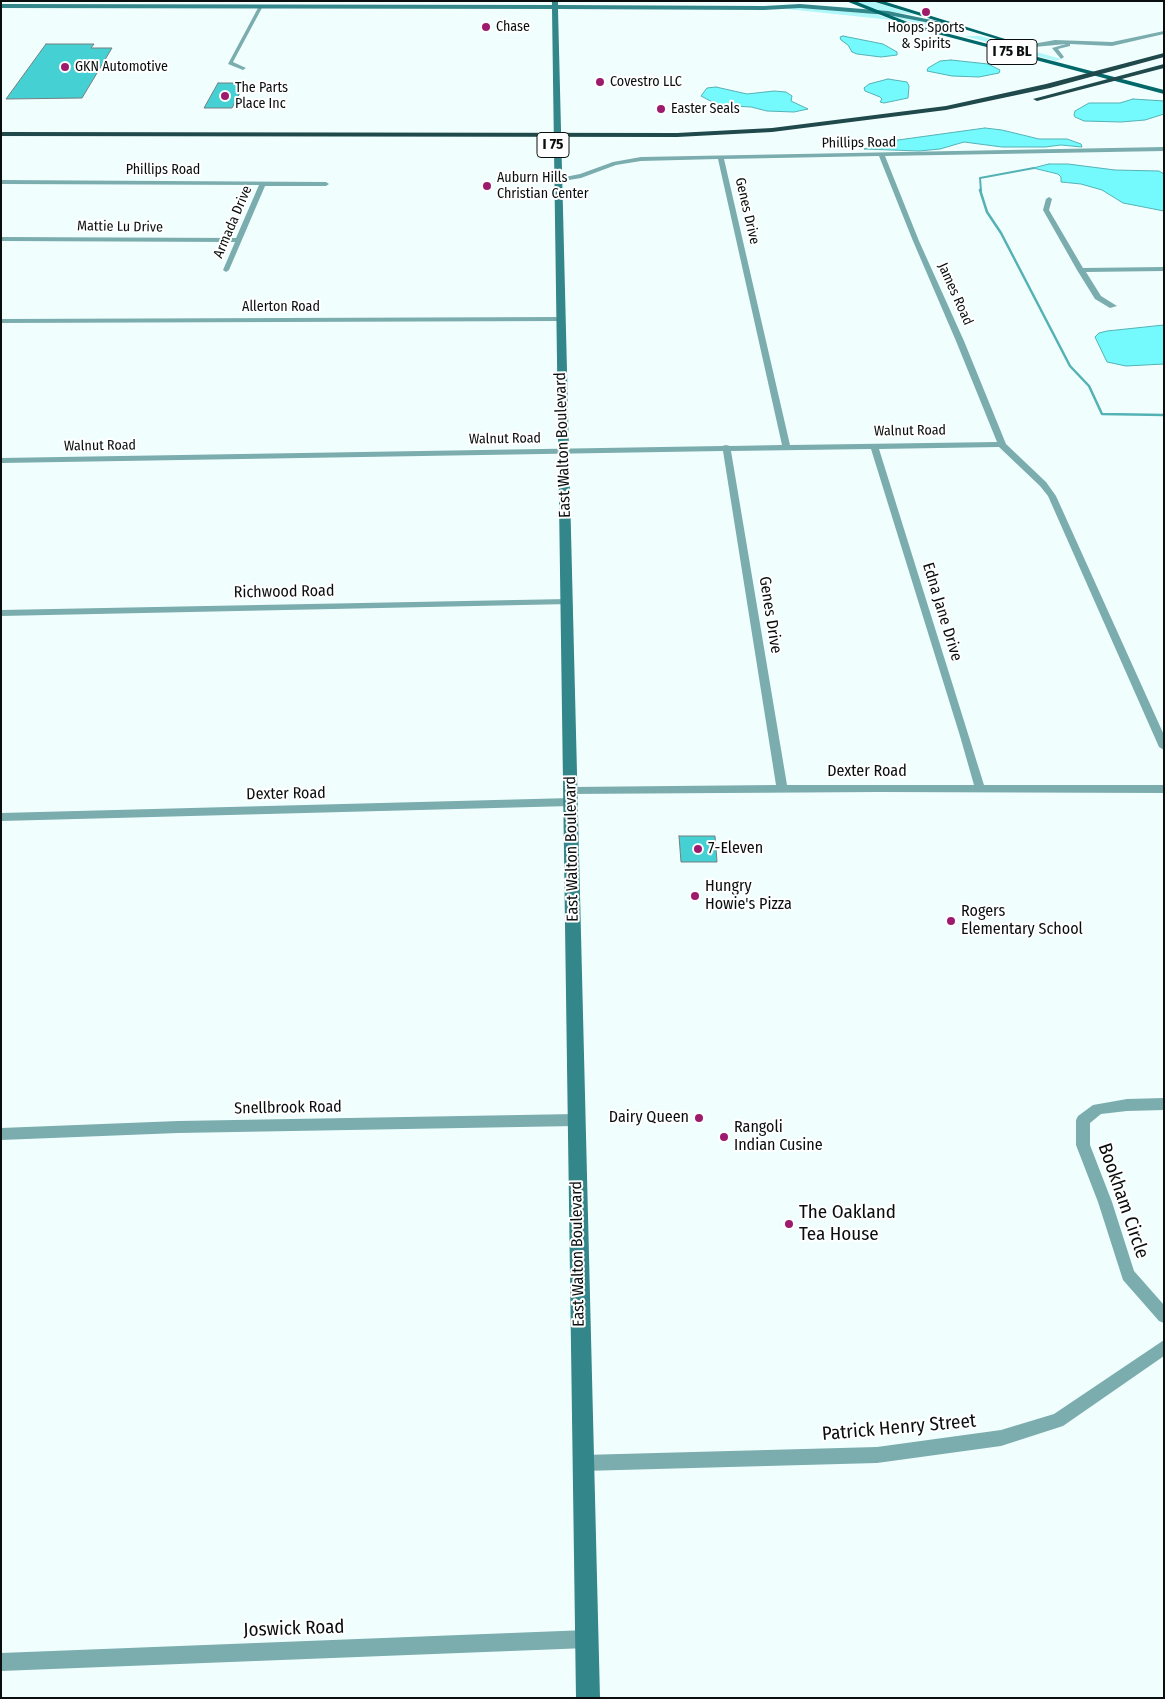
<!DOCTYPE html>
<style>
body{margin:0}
#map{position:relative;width:1165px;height:1699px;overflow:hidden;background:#f1fefe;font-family:"Fira Sans Condensed",sans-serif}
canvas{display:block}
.frame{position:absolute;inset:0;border:2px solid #0a0e0e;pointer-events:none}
</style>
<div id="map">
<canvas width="1165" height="1699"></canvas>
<div class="frame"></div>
</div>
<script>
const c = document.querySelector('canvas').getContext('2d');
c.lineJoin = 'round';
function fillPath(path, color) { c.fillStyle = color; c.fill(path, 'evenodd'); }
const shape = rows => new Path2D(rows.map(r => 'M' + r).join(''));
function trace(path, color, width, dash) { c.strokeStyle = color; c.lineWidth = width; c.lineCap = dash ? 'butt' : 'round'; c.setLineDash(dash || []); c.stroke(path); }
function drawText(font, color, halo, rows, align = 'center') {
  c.font = font + ' "Fira Sans Condensed",sans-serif'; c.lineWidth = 4; c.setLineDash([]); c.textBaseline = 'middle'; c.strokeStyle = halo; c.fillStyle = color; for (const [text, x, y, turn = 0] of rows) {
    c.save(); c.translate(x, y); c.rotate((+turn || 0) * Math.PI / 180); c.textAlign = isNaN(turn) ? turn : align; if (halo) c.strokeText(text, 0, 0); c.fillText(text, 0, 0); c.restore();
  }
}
fillPath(shape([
 [854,1,871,1,916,15,875,10],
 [787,7,871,12,892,20,787,9],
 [888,15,931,22,965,31,951,33],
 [965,36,980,36,1061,59,1056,61]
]), '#b0f7f9');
const water = shape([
 [843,36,883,44,897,52,897,55,881,57,857,54,852,52,848,45,841,40,840,37,843,36],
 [951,60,988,64,1000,70,999,73,979,77,952,76,927,71,928,68,940,61,951,60],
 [888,79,907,82,909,86,908,98,884,103,880,102,882,99,880,97,865,91,864,88,869,84,888,79],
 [716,87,747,94,774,91,786,92,792,96,791,101,808,109,794,112,767,111,751,107,718,105,701,96,707,88,716,87],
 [1133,99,1164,101,1164,114,1145,120,1121,122,1084,121,1075,117,1074,115,1075,111,1089,103,1120,103,1133,99],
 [985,128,1002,130,1039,139,1067,139,1081,144,1082,147,1061,145,1045,147,1002,147,964,142,940,149,919,151,864,149,898,140,985,128],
 [1049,164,1068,164,1115,170,1159,171,1164,174,1164,211,1123,203,1102,190,1081,184,1061,182,1061,177,1058,174,1033,168,1049,164],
 [1164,325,1164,364,1126,366,1107,362,1095,337,1099,333,1107,331,1164,325]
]);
fillPath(water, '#74f9fd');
trace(water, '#54b2b5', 1);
trace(shape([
 [981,191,980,178,1034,168]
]), '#54b2b5', 2);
trace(shape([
 [980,190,987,212,1001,233,1070,366,1089,386,1102,414,1164,415]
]), '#54b2b5', 2.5);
const building = shape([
 [46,44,94,44,91,48,112,48,82,98,6,99,46,44],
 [218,83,245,83,232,108,204,108,218,83],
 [679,836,715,836,717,862,681,862,679,836]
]);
fillPath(building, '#45d0d4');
trace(building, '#747f80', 1);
fillPath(shape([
 [261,5,263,6,233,62,246,68,243,70,228,64,259,6,261,5],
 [1164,31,1164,34,1112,46,1070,44,1070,46,1058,49,1064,57,1061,59,1052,48,1066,44,1024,48,1021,46,1055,40,1112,42,1164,31],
 [1164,147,1164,151,885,156,919,241,964,341,1006,444,1046,482,1056,496,1164,735,1164,750,1159,747,1048,496,1040,486,999,447,879,449,984,785,1164,785,1164,793,879,792,567,794,566,791,567,788,571,787,776,785,723,451,1,463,1,458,722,446,726,445,730,446,782,445,718,159,641,161,616,165,581,178,557,182,555,181,555,179,580,174,613,162,641,157,1164,147],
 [879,156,913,241,956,341,997,442,790,445,724,159,879,156],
 [871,449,960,736,974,785,787,785,731,451,871,449],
 [1,180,326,182,329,184,326,186,265,186,229,270,226,272,223,270,235,242,1,241,1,237,236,238,259,185,1,184,1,180],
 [1049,197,1052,199,1049,210,1083,268,1164,267,1164,271,1086,272,1101,296,1117,306,1110,308,1095,299,1077,270,1043,210,1046,199,1049,197],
 [563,317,563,321,560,321,1,323,1,319,563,317],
 [567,599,570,600,570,604,1,616,1,610,567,599],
 [571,798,576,802,571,806,1,821,1,813,571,798],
 [1164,1098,1164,1110,1127,1111,1101,1114,1090,1123,1090,1145,1112,1202,1134,1271,1164,1305,1164,1323,1159,1321,1123,1280,1098,1202,1076,1145,1076,1120,1078,1116,1093,1105,1127,1099,1164,1098],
 [576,1114,581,1116,583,1120,581,1124,576,1126,178,1133,1,1140,1,1128,178,1121,576,1114],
 [1164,1340,1164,1356,1063,1426,1001,1446,877,1463,583,1471,577,1469,575,1463,577,1457,583,1455,877,1447,1001,1430,1054,1414,1164,1340],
 [587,1630,593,1633,596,1639,593,1645,587,1648,1,1671,1,1653,587,1630]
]), '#7badae');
fillPath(shape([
 [552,1,558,1,558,5,764,6,800,4,888,11,965,27,962,29,888,15,800,8,764,10,558,9,600,1698,576,1698,552,9,1,8,1,4,552,5,552,1]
]), '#338689');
fillPath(shape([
 [846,1,855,1,915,25,1164,90,1164,94,911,27,846,1],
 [872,1,883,1,1018,43,1013,44,872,1]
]), '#01686a');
fillPath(shape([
 [1164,53,1164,57,1050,88,946,110,772,132,677,137,1,136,1,132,677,133,772,128,946,106,1046,84,1164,53],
 [1164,64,1164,68,1037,101,1033,99,1164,64]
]), '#1f494a');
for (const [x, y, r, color] of [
 [926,12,5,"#9d1a6d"],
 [486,27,5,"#9d1a6d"],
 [65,67,5,"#9d1a6d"],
 [600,82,5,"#9d1a6d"],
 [225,96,5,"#9d1a6d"],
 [661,109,5,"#9d1a6d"],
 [487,186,5,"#9d1a6d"],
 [698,849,5,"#9d1a6d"],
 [695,896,5,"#9d1a6d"],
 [951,921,5,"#9d1a6d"],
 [699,1118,5,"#9d1a6d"],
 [724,1137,5,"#9d1a6d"],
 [789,1224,5,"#9d1a6d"]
]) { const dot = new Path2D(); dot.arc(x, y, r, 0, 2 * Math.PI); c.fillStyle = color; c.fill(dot); trace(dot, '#fff', 2); }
drawText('14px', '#0a0e0e', '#fff', [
 ["Chase",496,27],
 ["Hoops Sports",926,28,"center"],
 ["& Spirits",926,44,"center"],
 ["GKN Automotive",75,67],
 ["Covestro LLC",610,82],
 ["The Parts",235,88],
 ["Place Inc",235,104],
 ["Easter Seals",671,109],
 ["Auburn Hills",497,178],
 ["Christian Center",497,194]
], 'left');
drawText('14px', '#0a0e0e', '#fff', [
 ["Phillips Road",859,143,-1],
 ["Phillips Road",163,170],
 ["Genes Drive",747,211,77],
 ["Armada Drive",233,222,-67],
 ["Mattie Lu Drive",120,227,1],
 ["James Road",955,294,66],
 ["Allerton Road",281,307],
 ["Walnut Road",910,431,-1],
 ["Walnut Road",505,439,-1],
 ["Walnut Road",100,446,-1]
]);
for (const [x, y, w] of [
 [1012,52,50],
 [553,145,32]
]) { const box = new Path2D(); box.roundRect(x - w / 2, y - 12.5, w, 25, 4); c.fillStyle = '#fff'; c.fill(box); trace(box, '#0a0e0e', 1); }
drawText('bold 15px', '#0a0e0e', null, [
 ["I 75 BL",1012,52],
 ["I 75",553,145]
]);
drawText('16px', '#0a0e0e', '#fff', [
 ["East Walton Boulevard",563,445,-92],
 ["Richwood Road",284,592,-1],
 ["Edna Jane Drive",942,612,73],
 ["Genes Drive",770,615,81],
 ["Dexter Road",867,772],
 ["Dexter Road",286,794,-1],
 ["East Walton Boulevard",572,849,-91],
 ["Snellbrook Road",288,1108,-1],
 ["East Walton Boulevard",578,1254,-91]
]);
drawText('16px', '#0a0e0e', '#fff', [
 ["7-Eleven",708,849],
 ["Hungry",705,887],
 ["Howie's Pizza",705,905],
 ["Rogers",961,912],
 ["Elementary School",961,930],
 ["Dairy Queen",689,1118,"right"],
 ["Rangoli",734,1128],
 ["Indian Cusine",734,1146]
], 'left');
drawText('19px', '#0a0e0e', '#fff', [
 ["Bookham Circle",1123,1201,71],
 ["Patrick Henry Street",899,1428,-5],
 ["Joswick Road",294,1629,-2]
]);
drawText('19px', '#0a0e0e', '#fff', [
 ["The Oakland",799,1213],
 ["Tea House",799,1235]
], 'left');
</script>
